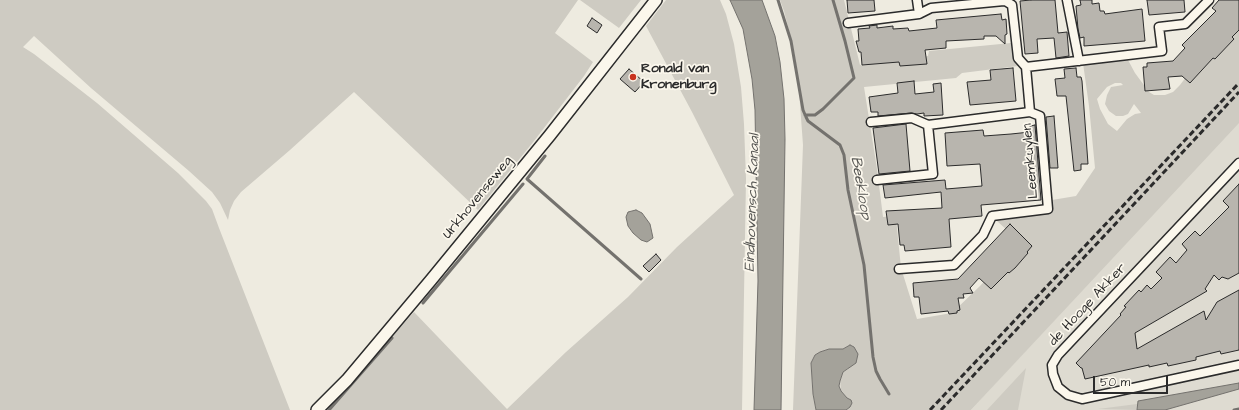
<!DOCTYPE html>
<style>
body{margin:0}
#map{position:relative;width:1239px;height:410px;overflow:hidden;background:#eeebe0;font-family:"Architects Daughter",sans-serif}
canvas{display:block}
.scale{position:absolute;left:1093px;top:376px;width:75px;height:18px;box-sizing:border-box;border:2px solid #2b2b2b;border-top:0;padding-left:5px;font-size:12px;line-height:14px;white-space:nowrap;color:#2b2b2b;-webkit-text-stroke:3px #fbf7ec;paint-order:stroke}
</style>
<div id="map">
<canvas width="1239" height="410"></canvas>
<div class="scale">50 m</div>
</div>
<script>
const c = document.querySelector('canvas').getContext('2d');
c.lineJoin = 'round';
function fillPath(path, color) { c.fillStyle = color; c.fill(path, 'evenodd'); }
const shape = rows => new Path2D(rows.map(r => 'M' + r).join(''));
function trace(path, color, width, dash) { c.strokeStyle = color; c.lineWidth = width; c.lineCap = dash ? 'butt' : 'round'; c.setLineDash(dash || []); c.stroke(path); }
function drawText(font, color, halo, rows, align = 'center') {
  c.font = font + ' "Architects Daughter",sans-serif'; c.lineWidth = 3.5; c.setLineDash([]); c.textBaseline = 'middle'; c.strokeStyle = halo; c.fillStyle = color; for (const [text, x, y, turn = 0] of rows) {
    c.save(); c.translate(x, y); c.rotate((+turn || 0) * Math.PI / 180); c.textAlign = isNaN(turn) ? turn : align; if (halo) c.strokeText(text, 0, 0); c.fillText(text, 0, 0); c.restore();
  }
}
fillPath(shape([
 [1239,118,1239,410,971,410]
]), '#dedbd1');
fillPath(shape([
 [0,0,578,0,555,33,593,62,584,76,534,141,478,210,354,92,290,150,241,192,234,201,230,210,228,220,220,203,212,192,189,171,91,88,34,36,23,47,34,54,97,103,178,173,206,201,212,209,219,228,290,410,0,410],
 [580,0,641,0,619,28],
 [666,0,720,0,726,14,734,44,741,87,744,124,746,179,742,410,325,410,341,394,414,312,507,409,566,352,628,297,677,247,734,195,692,112,646,26],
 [780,0,844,0,860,65,928,56,929,51,1011,43,1012,53,1018,66,962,73,956,78,864,87,877,169,883,217,895,216,896,218,901,268,917,319,952,313,980,286,1020,243,1019,241,997,221,1048,213,1052,200,1076,196,1095,168,1089,106,1083,63,1128,60,1135,73,1149,92,1154,95,1165,95,1173,92,1180,85,1189,73,1239,20,1239,123,971,410,846,410,850,407,851,400,847,398,841,391,840,381,843,372,848,369,850,345,843,349,829,349,820,352,815,355,811,363,813,394,816,410,793,410,803,145,798,77,794,51,784,11],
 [1115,83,1121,83,1123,85,1111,87,1107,95,1105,104,1109,111,1116,116,1123,116,1128,114,1134,104,1141,113,1135,114,1127,119,1117,131,1108,124,1100,109,1097,99,1107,87],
 [1026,368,1018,410,987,410],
 [1137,404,1137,410,1098,409]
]), '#cecbc2');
const water = shape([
 [730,0,762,0,775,36,780,62,784,99,785,139,781,410,754,410,758,281,755,110,752,79,743,29,730,0],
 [636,210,642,213,650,224,653,238,647,242,641,240,633,233,628,226,626,217,628,212,636,210],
 [850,345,854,347,858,354,856,363,843,372,840,381,839,386,841,391,847,398,851,400,852,403,850,407,846,410,816,410,813,394,811,363,815,355,820,352,829,349,843,349,850,345],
 [1239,383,1239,389,1165,410,1137,410,1138,401,1239,383]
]);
fillPath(water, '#a4a29a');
trace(water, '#74726e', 1);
trace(shape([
 [778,0,791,41,803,110,806,117,808,121,840,145,844,155,848,190,864,265,873,357,876,371,880,379,889,394],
 [805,115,815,115,823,109,854,78,845,41,833,0],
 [545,156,527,179,641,279],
 [423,303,523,184],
 [329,410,392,338],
 [1234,410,1239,409]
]), '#74726e', 3);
const building = shape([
 [847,0,874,0,875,11,848,13,847,0],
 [1031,0,1055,0,1058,33,1067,32,1069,56,1056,58,1054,38,1037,39,1038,53,1025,54,1020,1,1031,0],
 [1080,0,1092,0,1092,4,1099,3,1100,11,1104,11,1105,14,1142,9,1145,41,1084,46,1084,37,1080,38,1078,29,1076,6,1081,5,1080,0],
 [1147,0,1184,0,1185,12,1149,15,1147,0],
 [1219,0,1239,0,1239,30,1232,37,1234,39,1215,59,1213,58,1190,83,1182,76,1168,77,1170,89,1145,91,1143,67,1147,67,1147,63,1173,61,1185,48,1182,45,1216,11,1212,8,1219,0],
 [1001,14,1002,20,1006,19,1007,34,1005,35,1005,44,996,36,984,36,984,39,946,41,946,48,925,50,927,64,900,66,899,62,862,65,861,52,859,52,856,41,859,41,858,29,870,28,869,26,877,25,877,28,893,26,893,29,908,28,909,31,937,28,936,20,1001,14],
 [592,18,602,25,597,33,587,26,592,18],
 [1013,68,1016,101,970,105,967,82,991,80,990,70,1013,68],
 [1076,68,1077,77,1081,77,1082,81,1088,164,1081,164,1081,170,1074,171,1066,96,1057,96,1055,79,1065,78,1064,69,1076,68],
 [629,69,644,82,635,92,620,79,629,69],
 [914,81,915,94,934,92,933,84,941,83,943,115,924,116,924,113,917,114,911,113,878,116,878,112,871,112,869,97,898,93,897,83,914,81],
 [1054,116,1058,168,1050,168,1046,117,1054,116],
 [906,124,910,171,879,174,873,128,906,124],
 [1035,125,1041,200,981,205,982,216,949,219,951,247,905,251,904,245,900,245,898,224,888,225,886,211,942,208,941,192,885,198,883,185,945,180,946,189,982,186,980,164,947,166,945,133,983,130,984,136,1011,134,1030,132,1030,126,1035,125],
 [1239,184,1239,273,1228,279,1222,277,1219,280,1214,275,1205,289,1207,291,1135,333,1137,349,1204,311,1206,320,1217,302,1239,290,1239,350,1221,354,1220,351,1196,357,1196,360,1168,366,1167,363,1149,367,1149,365,1085,379,1082,368,1081,368,1076,363,1121,315,1120,314,1126,307,1124,306,1139,290,1141,292,1147,285,1151,289,1162,278,1156,272,1170,257,1176,263,1187,250,1182,244,1195,231,1200,236,1229,207,1223,201,1239,184],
 [1010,224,1032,246,1027,252,1028,253,1015,268,1009,273,1008,272,991,289,979,278,970,288,973,293,963,294,964,298,958,298,960,310,957,311,957,313,949,314,948,311,921,314,919,297,914,297,913,283,958,279,1010,224],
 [656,254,661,260,649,272,643,266,656,254]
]);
fillPath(building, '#b8b5ae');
trace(building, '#2b2b2b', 1);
const street = shape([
 [917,0,919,14],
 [1004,0,1012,5,1018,58,1026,67,1030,112],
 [1067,0,1079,61],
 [848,23,919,14,931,8,1004,1],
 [1026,67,1162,51,1159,27,1185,24,1209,0],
 [871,122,912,118,928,125,1030,112,1040,116,1048,209,992,216,983,235,954,265,899,269],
 [1239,163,1058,355,1052,365,1053,374,1058,387,1068,395,1082,399,1239,365],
 [877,180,933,174,928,125]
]);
const secondary = shape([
 [317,410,347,380,431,280,550,135,656,0]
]);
trace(street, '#2b2b2b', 11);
trace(secondary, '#2b2b2b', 14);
trace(street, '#fbf7ec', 8);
trace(secondary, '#fbf7ec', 11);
trace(shape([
 [930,410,1239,83],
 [941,410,1239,92]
]), '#2b2b2b', 3, [6, 3]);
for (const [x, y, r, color] of [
 [633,77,4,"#c8321e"]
]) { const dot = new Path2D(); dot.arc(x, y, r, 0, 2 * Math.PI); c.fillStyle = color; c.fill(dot); trace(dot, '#fbf7ec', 1.5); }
drawText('bold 14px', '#2b2b2b', '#fbf7ec', [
 ["Ronald van",641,69],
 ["Kronenburg",641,85]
], 'left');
drawText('14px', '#2b2b2b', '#fbf7ec', [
 ["Leemkuylen",1031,161,-95],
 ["Urkhovenseweg",478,198,-51],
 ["de Hooge Akker",1088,305,-47]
]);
drawText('italic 15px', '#555552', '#fbf7ec', [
 ["Beekloop",860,188,80],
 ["Eindhovensch Kanaal",753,203,-88]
]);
</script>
